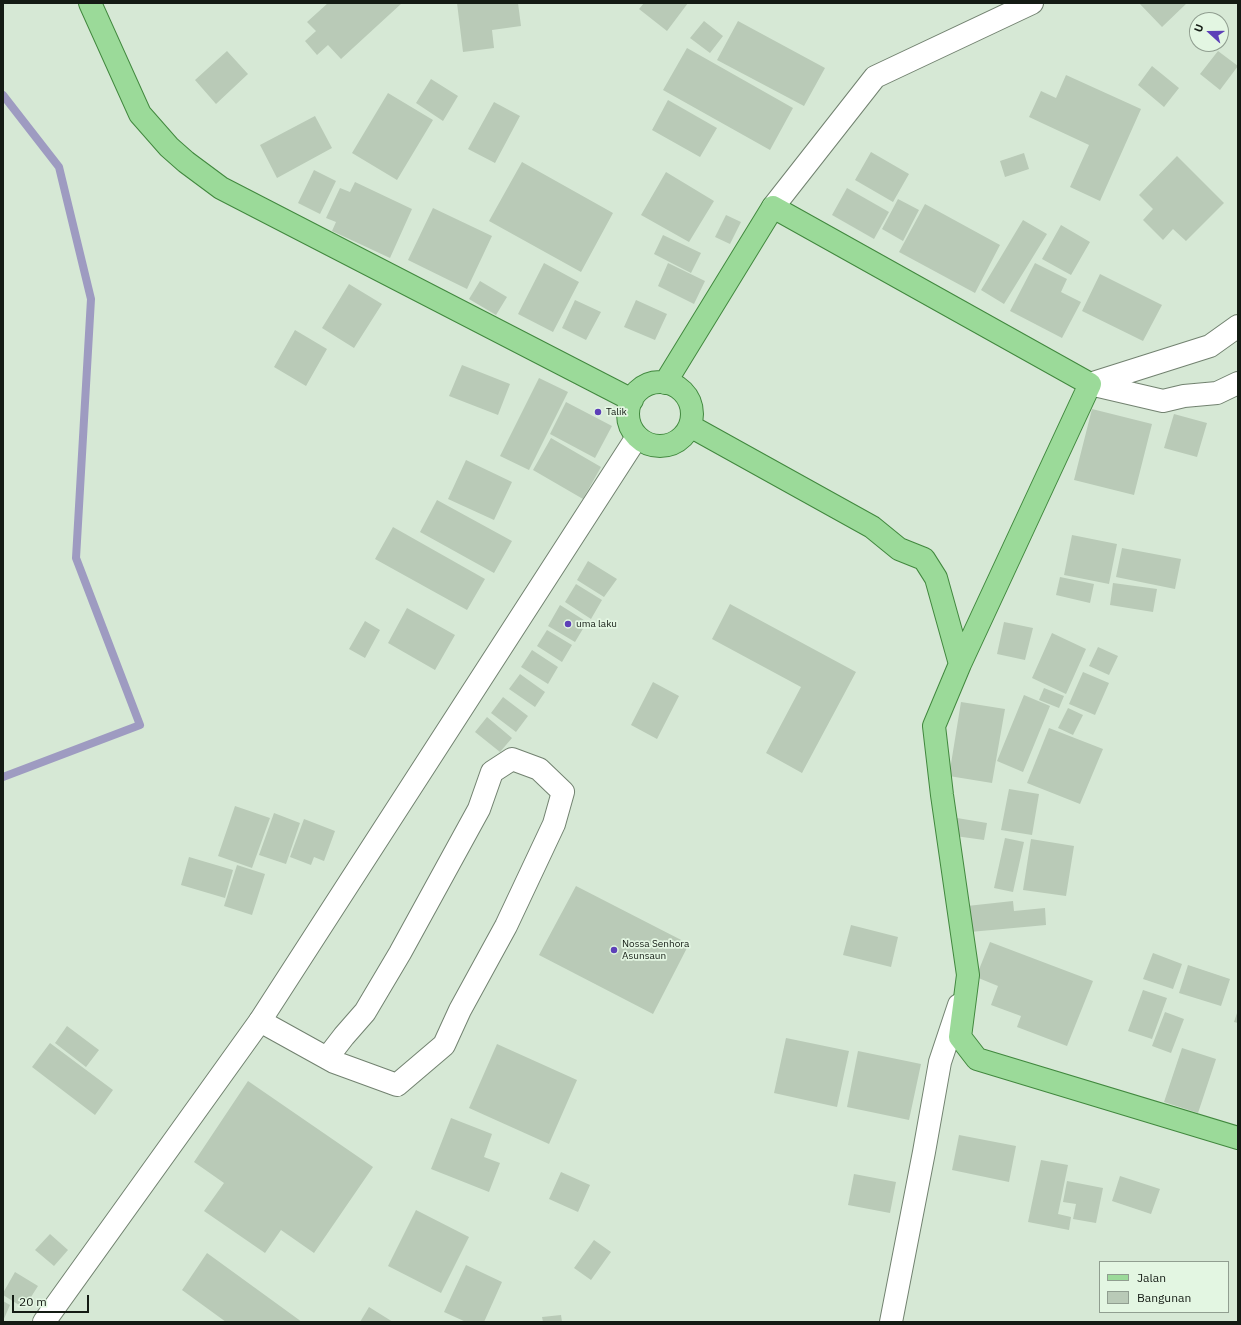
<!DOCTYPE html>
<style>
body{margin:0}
#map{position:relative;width:1241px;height:1325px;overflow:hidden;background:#d6e8d5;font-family:"IBM Plex Sans",sans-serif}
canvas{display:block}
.frame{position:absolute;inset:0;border:4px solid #141b14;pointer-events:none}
.legend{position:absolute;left:1099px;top:1261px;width:130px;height:52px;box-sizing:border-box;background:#e3f6e2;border:1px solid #909e90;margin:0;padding:5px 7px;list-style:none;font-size:12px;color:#141b14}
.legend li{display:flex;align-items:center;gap:8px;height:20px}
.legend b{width:20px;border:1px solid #909e90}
.north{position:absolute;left:1189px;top:12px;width:40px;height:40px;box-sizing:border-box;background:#e3f6e2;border:1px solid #909e90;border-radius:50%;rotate:291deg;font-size:11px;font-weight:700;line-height:16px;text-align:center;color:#141b14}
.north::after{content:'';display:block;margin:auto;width:14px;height:18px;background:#5d40b8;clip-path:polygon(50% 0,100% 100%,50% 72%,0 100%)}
.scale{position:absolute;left:12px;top:1295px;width:77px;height:18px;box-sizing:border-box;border:2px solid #141b14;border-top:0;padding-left:5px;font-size:12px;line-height:14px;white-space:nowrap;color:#141b14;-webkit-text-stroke:3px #e3f6e2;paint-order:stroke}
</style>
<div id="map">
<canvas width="1241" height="1325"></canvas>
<div class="frame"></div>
<ul class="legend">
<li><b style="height:5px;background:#9bda99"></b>Jalan</li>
<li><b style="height:11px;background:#b9cab7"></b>Bangunan</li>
</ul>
<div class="north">U</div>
<div class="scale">20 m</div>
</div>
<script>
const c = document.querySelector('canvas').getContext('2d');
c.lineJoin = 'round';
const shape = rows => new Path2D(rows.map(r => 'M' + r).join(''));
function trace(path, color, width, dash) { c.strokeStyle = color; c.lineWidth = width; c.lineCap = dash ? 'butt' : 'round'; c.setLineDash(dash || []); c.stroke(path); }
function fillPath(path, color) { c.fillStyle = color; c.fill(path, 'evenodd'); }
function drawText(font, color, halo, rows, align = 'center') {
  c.font = font + ' "IBM Plex Sans",sans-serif'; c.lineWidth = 3.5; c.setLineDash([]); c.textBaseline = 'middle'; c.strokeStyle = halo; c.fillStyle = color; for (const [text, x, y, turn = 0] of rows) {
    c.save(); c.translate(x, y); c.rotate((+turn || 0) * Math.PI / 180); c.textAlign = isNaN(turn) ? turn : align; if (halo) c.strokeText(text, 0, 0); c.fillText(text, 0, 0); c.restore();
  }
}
trace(shape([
 [3,95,59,167,91,299,76,558,140,725,3,777]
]), '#9e9bc1', 8);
fillPath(shape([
 [328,3,402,3,341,59,328,45,317,55,305,41,316,31,307,22],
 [457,3,518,3,521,26,492,30,494,48,463,52],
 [644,3,688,3,667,31,639,9],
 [1139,3,1187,3,1162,27],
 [704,21,723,36,710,53,690,38],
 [738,21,825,68,804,106,717,60],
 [687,48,793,108,770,150,663,90],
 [227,51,248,74,216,104,195,80],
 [1218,51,1238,66,1220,90,1200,74],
 [1152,66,1179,88,1164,107,1138,85],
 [1066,75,1141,109,1100,201,1070,187,1089,145,1029,117,1041,91,1056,98],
 [431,79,458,96,443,121,416,103],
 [388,93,433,120,397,180,352,153],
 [668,100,717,128,700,157,652,130],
 [494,102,520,116,495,163,468,149],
 [315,116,332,148,277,178,260,145],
 [871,152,909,174,893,202,855,180],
 [1024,153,1029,169,1005,177,1000,161],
 [1177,156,1224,203,1186,241,1173,229,1163,240,1143,220,1153,209,1139,195],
 [522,162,613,213,581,272,489,221],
 [314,170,336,181,320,214,298,203],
 [666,172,714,201,689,242,641,215],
 [355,182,412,209,390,258,332,231,336,222,326,218,340,188,350,192],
 [847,188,889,212,874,239,832,215],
 [898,199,919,210,903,241,882,229],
 [925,204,1000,245,975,293,899,252],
 [433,208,492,236,467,289,408,260],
 [726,215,741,222,730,244,715,237],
 [1023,220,1047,234,1004,304,981,290],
 [1061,225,1090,242,1071,275,1042,259],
 [663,235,701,253,691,273,654,254],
 [544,263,579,282,553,332,518,314],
 [668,263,705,281,694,304,658,286],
 [1035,263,1067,279,1061,292,1081,302,1062,338,1010,311],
 [1100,274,1162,305,1143,341,1082,311],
 [480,281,507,297,496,315,469,299],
 [349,284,382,304,354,348,322,328],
 [575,300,601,312,586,340,562,328],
 [636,300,667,314,655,340,624,327],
 [295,330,327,349,306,386,274,367],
 [462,365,510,384,498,415,449,396],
 [539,378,568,392,529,470,500,456],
 [566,402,612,426,595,458,550,434],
 [1092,409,1152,424,1134,495,1074,480],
 [1174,414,1207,423,1197,457,1164,448],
 [551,438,601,467,583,499,533,470],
 [466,460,512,482,494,520,448,499],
 [437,500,512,541,494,573,420,532],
 [393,527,485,579,467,610,375,559],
 [1072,535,1117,544,1109,584,1064,575],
 [1122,548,1181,559,1175,589,1116,577],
 [588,561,617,579,604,597,577,580],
 [1060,577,1094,584,1090,603,1056,595],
 [1113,583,1157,589,1153,612,1110,605],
 [576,584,602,600,591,619,565,602],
 [730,604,856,672,802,773,766,753,801,687,712,639],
 [560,605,587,622,575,642,548,626],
 [407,608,455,635,435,670,388,643],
 [365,621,380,630,365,658,349,649],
 [1004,622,1033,628,1025,660,997,654],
 [547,630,572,645,562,662,537,646],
 [1052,633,1086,649,1066,694,1032,678],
 [1098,647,1118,656,1109,675,1089,666],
 [532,650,558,667,548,684,521,667],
 [1083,672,1109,683,1095,715,1069,704],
 [520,674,545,692,535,707,509,689],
 [653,682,679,696,657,739,631,725],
 [1044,688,1064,696,1059,708,1039,700],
 [1024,695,1050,706,1023,772,997,761],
 [503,697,528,716,516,732,491,713],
 [961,702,1005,709,992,783,949,776],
 [1068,708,1083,715,1073,735,1058,728],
 [487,717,512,738,500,752,475,732],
 [1049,728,1103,749,1080,804,1027,783],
 [1009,789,1039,794,1032,835,1001,830],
 [235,806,270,818,252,868,218,856],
 [274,813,300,823,286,864,259,855],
 [951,817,987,823,984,840,948,835],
 [304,819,335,831,324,861,314,857,311,865,290,857],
 [1005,838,1024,842,1013,892,994,888],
 [1031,839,1074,846,1066,896,1023,890],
 [189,857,233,870,225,898,181,885],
 [237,865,265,874,252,915,224,906],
 [576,886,689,944,653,1014,539,955],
 [1013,901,1014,911,1045,908,1046,925,970,932,967,906],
 [851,925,898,937,891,967,843,955],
 [990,942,1093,981,1067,1046,1017,1027,1021,1016,991,1005,998,986,976,977],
 [1153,953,1182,964,1173,989,1143,979],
 [1188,965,1230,979,1221,1006,1179,993],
 [1143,990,1167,998,1152,1039,1128,1031],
 [1238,1010,1238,1023,1234,1022],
 [1165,1012,1184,1019,1171,1053,1152,1046],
 [67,1026,99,1050,86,1067,55,1043],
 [786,1038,849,1051,837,1107,774,1093],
 [50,1043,113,1090,95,1115,32,1067],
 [497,1044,577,1080,549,1144,469,1108],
 [1182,1048,1216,1059,1198,1113,1164,1102],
 [858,1051,921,1064,909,1120,847,1107],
 [248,1081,373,1167,314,1253,281,1230,265,1253,204,1211,224,1183,194,1162],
 [451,1118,492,1134,484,1157,500,1163,489,1192,431,1169],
 [959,1135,1016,1146,1009,1182,952,1170],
 [1041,1160,1068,1165,1058,1214,1071,1217,1069,1230,1028,1222],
 [561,1172,590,1185,578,1212,549,1199],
 [854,1174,896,1182,890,1213,848,1205],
 [1120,1176,1160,1189,1151,1214,1112,1201],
 [1067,1181,1103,1188,1096,1223,1073,1219,1076,1204,1063,1202],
 [416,1210,469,1237,441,1293,388,1266],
 [50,1234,68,1250,54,1266,35,1250],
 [594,1240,611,1252,591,1280,574,1268],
 [207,1253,302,1322,226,1322,182,1290],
 [466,1265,502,1282,484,1322,466,1322,444,1312],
 [15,1272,38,1286,24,1308,3,1295,3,1293],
 [3,1301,10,1305,3,1321],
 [369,1307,393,1322,360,1322],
 [561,1315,562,1322,543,1322,542,1317]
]), '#b9cab7');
const street = shape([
 [773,207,875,77,1032,3],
 [1090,384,1210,346,1238,326],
 [1090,384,1163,401,1184,396,1217,393,1238,383],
 [260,1021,334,1062,397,1085,444,1045,460,1010,506,926,554,824,563,792,539,769,512,759,492,772,479,809,400,953,365,1012,344,1036,327,1058],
 [891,1322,924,1152,940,1062,959,1005]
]);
const secondary = shape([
 [44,1322,260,1021,637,437]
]);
const primary = shape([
 [90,3,140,114,169,147,186,162,221,188,632,400],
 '628 414a32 32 0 1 1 64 0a32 32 0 1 1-64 0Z',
 [665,383,773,207,1090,384,960,664,934,726,942,795,968,975,960,1037,977,1059,1238,1138],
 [690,426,872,527,899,549,924,559,936,578,960,664]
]);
trace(street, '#728270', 24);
trace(secondary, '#728270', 24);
trace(primary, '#41883e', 24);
trace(street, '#fff', 22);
trace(secondary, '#fff', 22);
trace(primary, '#9bda99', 22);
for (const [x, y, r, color] of [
 [598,412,4,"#5d40b8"],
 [568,624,4,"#5d40b8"],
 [614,950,4,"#5d40b8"]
]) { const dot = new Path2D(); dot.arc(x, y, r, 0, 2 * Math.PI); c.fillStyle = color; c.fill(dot); trace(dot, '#e3f6e2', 1.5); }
drawText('10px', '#141b14', '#e3f6e2', [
 ["Talik",606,412],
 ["uma laku",576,624],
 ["Nossa Senhora",622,944],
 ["Asunsaun",622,956]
], 'left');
</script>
